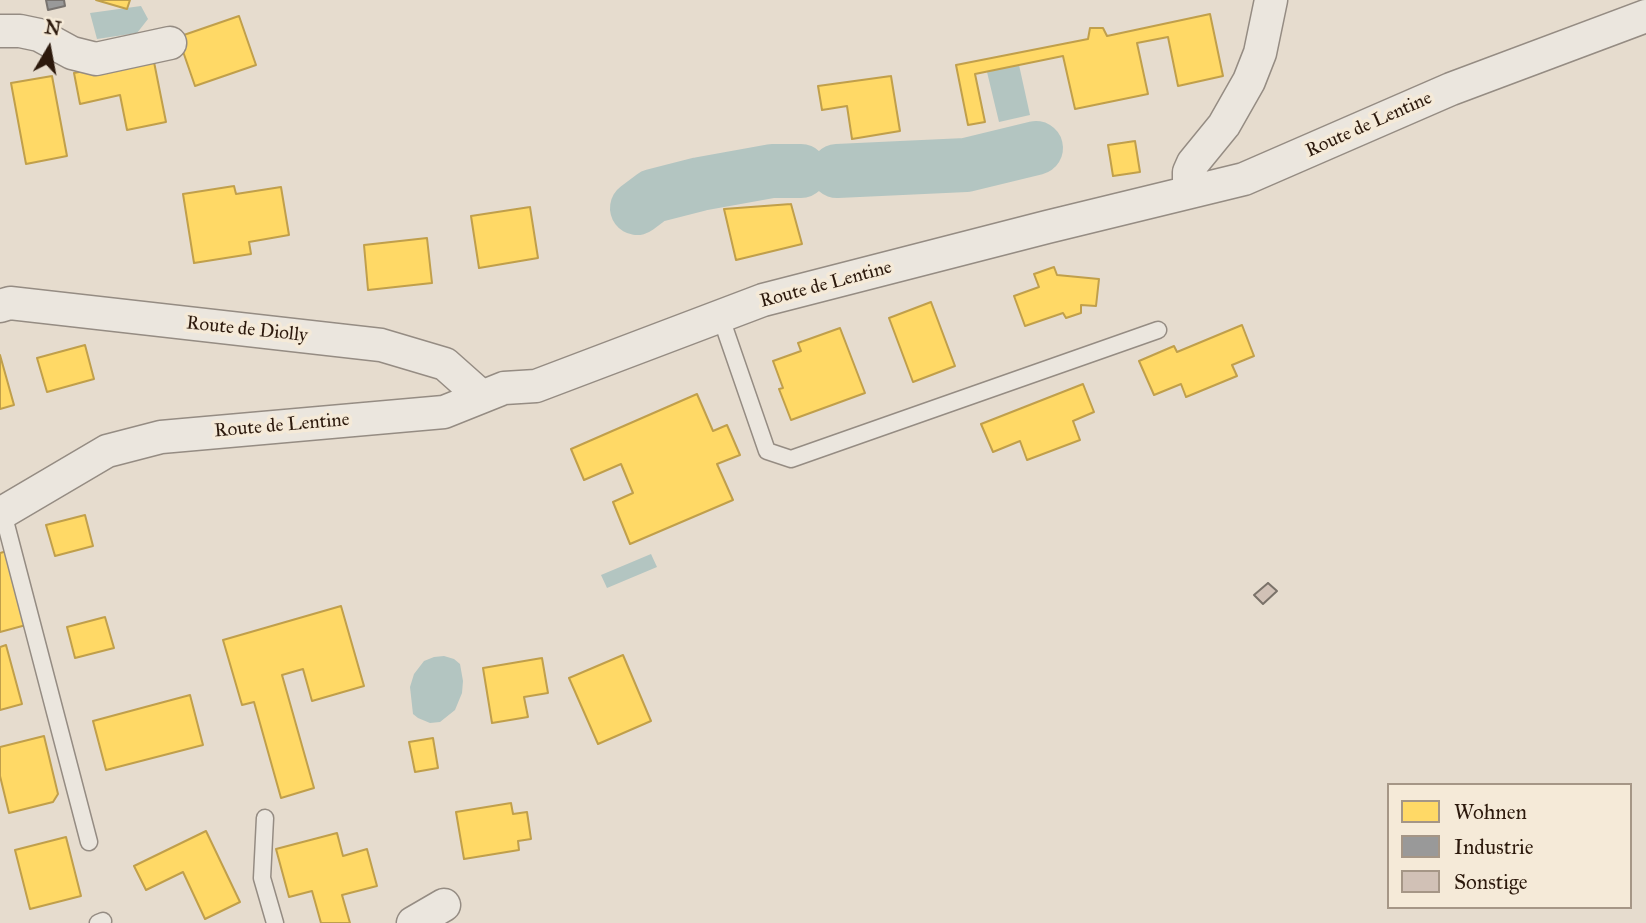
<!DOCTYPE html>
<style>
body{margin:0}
#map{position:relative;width:1646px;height:923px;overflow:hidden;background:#e6dcce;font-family:"IM FELL Great Primer",serif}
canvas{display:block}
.legend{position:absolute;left:1387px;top:783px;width:245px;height:126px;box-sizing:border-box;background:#f5ead8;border:2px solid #a59686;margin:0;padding:9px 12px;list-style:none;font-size:21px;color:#2c190c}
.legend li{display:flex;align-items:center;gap:14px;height:35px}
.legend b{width:35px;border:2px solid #a59686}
.north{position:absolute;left:14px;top:14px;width:70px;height:70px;-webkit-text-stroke:5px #f5ead8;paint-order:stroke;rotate:10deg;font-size:19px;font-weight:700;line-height:28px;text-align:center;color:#2c190c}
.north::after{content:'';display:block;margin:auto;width:24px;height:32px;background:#2c190c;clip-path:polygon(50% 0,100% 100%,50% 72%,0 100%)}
</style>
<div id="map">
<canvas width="1646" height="923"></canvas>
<ul class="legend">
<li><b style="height:19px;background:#ffd966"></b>Wohnen</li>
<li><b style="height:19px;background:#999"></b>Industrie</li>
<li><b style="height:19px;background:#d1c1b6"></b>Sonstige</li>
</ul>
<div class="north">N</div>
</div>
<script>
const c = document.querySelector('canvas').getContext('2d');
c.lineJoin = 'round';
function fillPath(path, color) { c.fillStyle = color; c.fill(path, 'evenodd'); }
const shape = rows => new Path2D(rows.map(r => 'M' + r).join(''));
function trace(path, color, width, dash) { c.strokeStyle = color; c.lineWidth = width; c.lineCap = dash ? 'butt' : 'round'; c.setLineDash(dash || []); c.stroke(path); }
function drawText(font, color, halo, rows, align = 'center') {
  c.font = font + ' "IM FELL Great Primer",serif'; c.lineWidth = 7; c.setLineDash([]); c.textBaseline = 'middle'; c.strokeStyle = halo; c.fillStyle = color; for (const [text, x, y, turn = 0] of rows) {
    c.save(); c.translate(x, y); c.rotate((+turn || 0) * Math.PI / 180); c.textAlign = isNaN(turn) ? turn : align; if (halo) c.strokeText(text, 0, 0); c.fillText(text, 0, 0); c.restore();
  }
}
fillPath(shape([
 [141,6,148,19,137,33,97,39,90,13],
 [1019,65,1030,115,999,122,987,72],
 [651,554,657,567,607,588,601,575],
 [444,656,454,659,460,664,463,681,462,693,455,710,440,722,430,723,418,718,413,714,410,687,414,674,424,661,434,657]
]), '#b3c5c1');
const homes = shape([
 [96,0,130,0,127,9,96,0],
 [1210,14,1223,76,1178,86,1168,37,1137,43,1148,94,1075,109,1063,56,975,74,985,122,968,125,956,65,1088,39,1090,28,1103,28,1107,36,1210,14],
 [239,16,256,65,195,86,178,37,239,16],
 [153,57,166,122,127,130,120,95,80,104,74,73,153,57],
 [52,76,67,156,26,164,11,83,52,76],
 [891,76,900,131,852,139,847,106,822,110,818,86,891,76],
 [1135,141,1140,172,1113,176,1108,145,1135,141],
 [234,186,236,194,281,187,289,235,249,242,251,254,194,263,183,194,234,186],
 [791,204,802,244,736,260,724,209,791,204],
 [530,207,538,258,479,268,471,216,530,207],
 [427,238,432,283,368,290,364,245,427,238],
 [1054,267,1057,275,1099,279,1096,306,1081,305,1081,313,1066,318,1063,313,1025,326,1014,296,1039,287,1034,274,1054,267],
 [931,302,955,366,913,382,889,318,931,302],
 [1242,325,1254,356,1232,365,1237,376,1186,397,1181,384,1154,395,1139,361,1174,346,1177,352,1242,325],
 [840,328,865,393,791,420,779,389,783,388,773,361,801,351,798,343,840,328],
 [85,345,94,379,47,392,37,358,85,345],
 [0,355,14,405,0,409,0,355],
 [1083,384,1094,412,1073,421,1080,440,1027,460,1020,441,993,452,981,424,1083,384],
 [697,394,713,431,727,425,740,455,717,464,733,500,630,544,613,502,633,493,621,464,584,480,571,449,697,394],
 [85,515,93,546,55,556,46,525,85,515],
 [7,551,26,625,0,632,0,553,7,551],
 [341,606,364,686,312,701,303,669,282,675,314,788,281,798,254,702,242,705,223,640,341,606],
 [105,617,114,648,75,658,67,627,105,617],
 [6,645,22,704,0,710,0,647,6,645],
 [623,655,651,721,598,744,569,678,623,655],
 [542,658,548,693,524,697,528,717,492,723,483,668,542,658],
 [190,695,203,745,106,770,93,721,190,695],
 [44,736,58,794,53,802,9,813,0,776,0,747,44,736],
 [433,738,438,768,415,772,409,742,433,738],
 [511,803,513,814,527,812,531,839,518,841,519,850,464,859,456,812,511,803],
 [206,831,240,902,205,919,183,872,146,890,134,866,206,831],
 [337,833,343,856,367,849,377,886,342,895,350,923,321,923,312,891,289,897,276,849,337,833],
 [66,837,81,896,30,909,15,850,66,837]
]);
fillPath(homes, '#ffd966');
trace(homes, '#c09f4b', 2);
const industry = shape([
 [46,0,64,0,65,6,48,10,46,0]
]);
fillPath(industry, '#999');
trace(industry, '#78736f', 2);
trace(shape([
 [837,171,966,165,1036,148],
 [637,208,653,196,700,184,772,171,801,171]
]), '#b3c5c1', 54);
const building = shape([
 [1268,583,1277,591,1263,604,1254,595,1268,583]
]);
fillPath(building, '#d1c1b6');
trace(building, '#7a7269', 2);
const service = shape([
 [720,315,767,451,791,459,1158,330],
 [3,513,89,842],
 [265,818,262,878,275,923],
 [98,923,103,921]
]);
const minor = shape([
 [0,31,20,31,39,35,72,53,96,59,170,43],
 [1189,191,1189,172,1193,163,1224,125,1249,81,1260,53,1271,0],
 [0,306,10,303,381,345,445,364,481,396],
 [0,514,107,451,161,437,444,412,504,388,536,386,763,300,1047,227,1244,179,1451,89,1646,16],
 [413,923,444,905]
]);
trace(service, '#958c83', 19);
trace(minor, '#958c83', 35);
trace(service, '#ebe6de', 16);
trace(minor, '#ebe6de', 32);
drawText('19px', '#2c190c', '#f5ead8', [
 ["Route de Lentine",1369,125,-24],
 ["Route de Lentine",826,285,-15],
 ["Route de Diolly",247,330,6],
 ["Route de Lentine",282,426,-5]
]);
</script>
